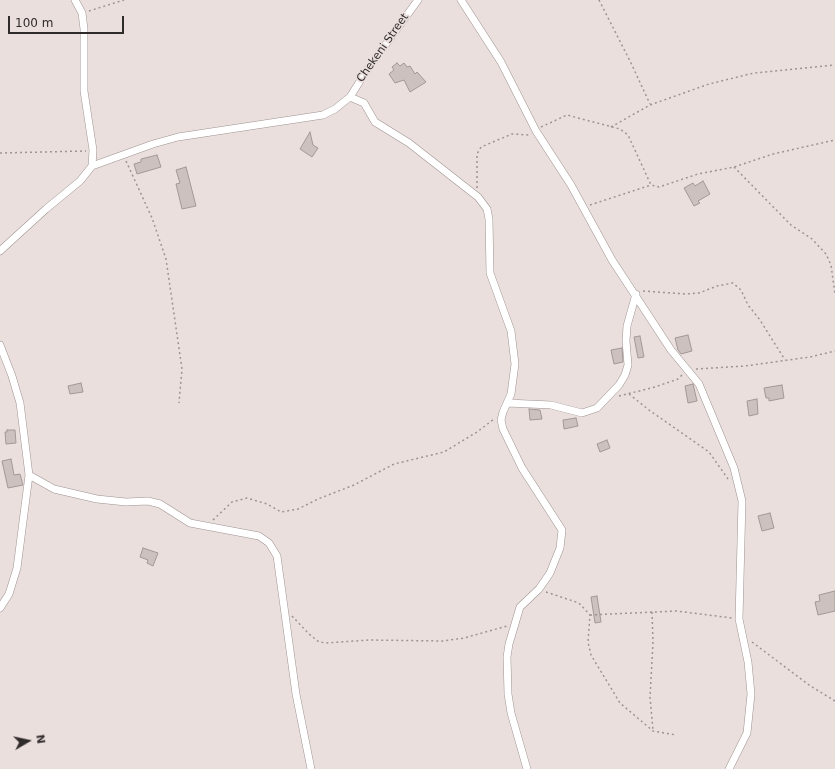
<!DOCTYPE html>
<style>
body{margin:0}
#map{position:relative;width:835px;height:769px;overflow:hidden;background:#eadfdd;font-family:"DejaVu Sans",sans-serif}
canvas{display:block}
.north{position:absolute;left:8px;top:721px;width:40px;height:40px;-webkit-text-stroke:3px #eadfdd;paint-order:stroke;rotate:81deg;font-size:11px;font-weight:700;line-height:16px;text-align:center;color:#2f2b2a}
.north::after{content:'';display:block;margin:auto;width:14px;height:18px;background:#2f2b2a;clip-path:polygon(50% 0,100% 100%,50% 72%,0 100%)}
.scale{position:absolute;left:8px;top:16px;width:116px;height:18px;box-sizing:border-box;border:2px solid #2f2b2a;border-top:0;padding-left:5px;font-size:12px;line-height:14px;white-space:nowrap;color:#2f2b2a;-webkit-text-stroke:3px #eadfdd;paint-order:stroke}
</style>
<div id="map">
<canvas width="835" height="769"></canvas>
<div class="north">N</div>
<div class="scale">100 m</div>
</div>
<script>
const c = document.querySelector('canvas').getContext('2d');
c.lineJoin = 'round';
function fillPath(path, color) { c.fillStyle = color; c.fill(path, 'evenodd'); }
const shape = rows => new Path2D(rows.map(r => 'M' + r).join(''));
function trace(path, color, width, dash) { c.strokeStyle = color; c.lineWidth = width; c.lineCap = dash ? 'butt' : 'round'; c.setLineDash(dash || []); c.stroke(path); }
function drawText(font, color, halo, rows, align = 'center') {
  c.font = font + ' "DejaVu Sans",sans-serif'; c.lineWidth = 3.5; c.setLineDash([]); c.textBaseline = 'middle'; c.strokeStyle = halo; c.fillStyle = color; for (const [text, x, y, turn = 0] of rows) {
    c.save(); c.translate(x, y); c.rotate((+turn || 0) * Math.PI / 180); c.textAlign = isNaN(turn) ? turn : align; if (halo) c.strokeText(text, 0, 0); c.fillText(text, 0, 0); c.restore();
  }
}
const building = shape([
 [397,63,400,66,404,63,407,67,410,66,415,74,417,72,426,82,410,92,404,80,395,83,389,74,394,70,392,67,397,63],
 [310,132,313,145,318,148,312,157,300,149,310,132],
 [157,155,161,167,137,174,134,164,141,162,141,159,157,155],
 [186,167,196,206,182,209,176,184,180,183,176,170,186,167],
 [703,181,710,194,698,201,700,203,694,206,684,188,693,183,695,186,703,181],
 [688,335,692,351,681,354,678,350,675,338,688,335],
 [640,336,644,357,638,358,634,337,640,336],
 [622,348,623,362,614,364,611,350,622,348],
 [81,383,83,392,70,394,68,386,81,383],
 [693,384,697,401,688,403,685,386,693,384],
 [782,385,784,398,769,401,769,398,766,398,764,388,782,385],
 [757,399,758,414,749,416,747,401,757,399],
 [529,409,540,410,542,419,530,420,529,409],
 [576,418,578,426,564,429,563,420,576,418],
 [7,430,15,430,16,443,6,444,5,432,7,432,7,430],
 [607,440,610,448,600,452,597,444,607,440],
 [11,459,14,475,20,474,23,485,8,488,2,461,11,459],
 [770,513,774,528,762,531,758,516,770,513],
 [143,548,158,553,153,566,147,563,148,560,140,557,143,548],
 [835,591,835,611,818,615,815,602,820,601,819,595,835,591],
 [597,596,601,622,595,623,591,597,597,596]
]);
fillPath(building, '#ccc1bf');
trace(building, '#a29896', 1);
const street = shape([
 [461,0,501,62,536,131,571,185,612,260,671,350,699,384,734,468,742,501,739,619,748,662,751,694,747,733,729,769],
 [350,97,364,103,375,122,409,143,469,190,478,197,487,209,489,219,490,273,511,331,515,364,511,394,503,412,501,420,503,429,522,468,562,530,560,548,550,573,539,589,520,607,509,644,507,657,508,694,511,713,527,769],
 [92,166,153,144,178,137,323,115,335,109,350,97,365,73,418,0],
 [0,251,46,209,80,181,92,166,93,150,84,91,84,29,82,13,75,0],
 [0,345,12,376,20,403,29,475,17,568,9,594,0,608],
 [507,403,551,405,582,413,597,408,619,385,625,375,628,365,626,341,627,326,636,294],
 [29,475,54,489,97,499,126,502,148,501,160,504,190,523,259,536,269,543,277,556,296,694,311,769]
]);
trace(street, '#9d9391', 8);
trace(shape([
 [599,0,631,63,650,104],
 [89,11,124,0],
 [541,127,567,115,620,129,628,135,651,185,659,187,698,174,734,167,773,154,835,140],
 [611,127,650,105,709,84,754,73,835,65],
 [0,153,86,151],
 [126,161,152,218,166,259,182,369,179,403],
 [734,167,791,225,812,239,826,254,831,265,835,294],
 [477,188,477,154,481,147,512,134,530,135],
 [590,205,651,185],
 [643,291,686,294,699,293,717,286,733,283,741,290,748,305,760,320,785,360],
 [696,369,745,366,810,357,835,351],
 [629,394,649,410,709,452,728,479],
 [619,396,655,387,678,379,683,374],
 [213,520,232,502,247,498,267,504,281,512,298,509,318,499,354,485,394,464,444,452,477,432,494,419],
 [546,592,579,603,590,615,588,642,591,655,620,703,653,731,676,735],
 [652,612,653,642,650,697,653,730],
 [590,615,676,611,732,618],
 [292,616,309,634,319,642,326,643,369,640,443,641,464,638,507,626],
 [752,642,809,685,835,701]
]), '#9c9492', 1.5, [2, 3]);
trace(street, '#fff', 7);
drawText('11px', '#2f2b2a', '#eadfdd', [
 ["Chekeni Street",383,48,-55]
]);
</script>
